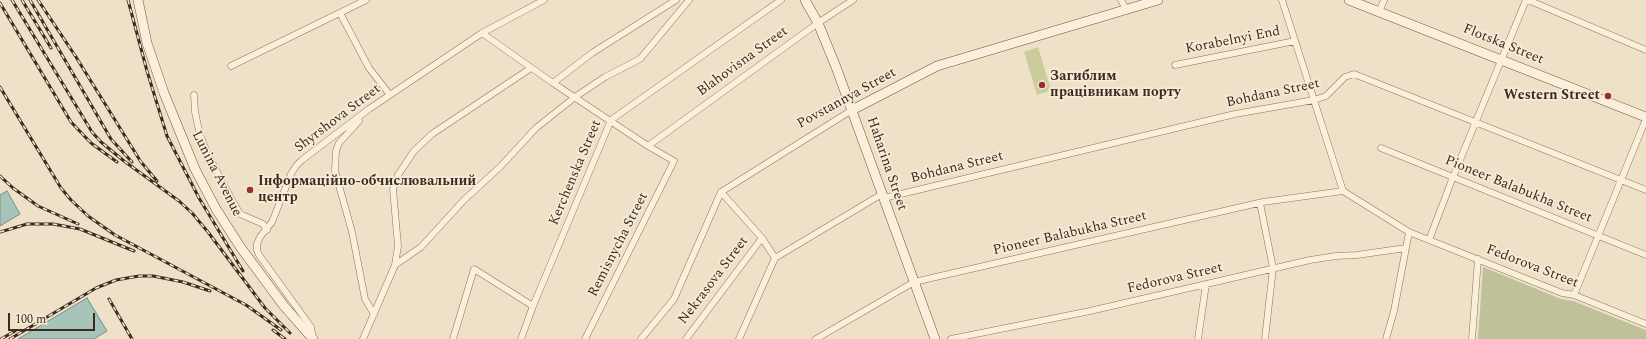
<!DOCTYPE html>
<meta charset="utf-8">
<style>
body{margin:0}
#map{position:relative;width:1646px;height:339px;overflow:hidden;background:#efe1c7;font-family:Spectral,serif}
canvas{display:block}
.scale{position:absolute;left:8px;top:313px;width:87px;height:18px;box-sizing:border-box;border:2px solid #3b2c20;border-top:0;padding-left:5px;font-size:12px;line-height:14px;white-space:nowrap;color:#3b2c20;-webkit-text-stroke:3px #f6ebd7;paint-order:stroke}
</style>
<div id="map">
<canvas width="1646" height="339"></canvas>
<div class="scale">100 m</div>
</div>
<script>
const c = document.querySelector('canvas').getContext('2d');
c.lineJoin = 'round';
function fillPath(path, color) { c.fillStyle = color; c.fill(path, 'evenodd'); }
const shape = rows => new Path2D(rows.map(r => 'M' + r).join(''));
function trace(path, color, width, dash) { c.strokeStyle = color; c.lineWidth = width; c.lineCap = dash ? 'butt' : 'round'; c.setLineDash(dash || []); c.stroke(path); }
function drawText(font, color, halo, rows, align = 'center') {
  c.font = font + ' Spectral,serif'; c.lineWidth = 3.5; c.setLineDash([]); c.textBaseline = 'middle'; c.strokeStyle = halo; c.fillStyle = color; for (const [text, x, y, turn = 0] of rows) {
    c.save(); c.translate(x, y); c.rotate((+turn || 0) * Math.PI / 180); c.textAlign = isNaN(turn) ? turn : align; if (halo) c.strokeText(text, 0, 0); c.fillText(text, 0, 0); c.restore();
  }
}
fillPath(shape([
 [1038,47,1051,90,1037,95,1024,52]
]), '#cacd9a');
fillPath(shape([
 [1483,267,1561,299,1573,301,1646,330,1646,339,1478,339]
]), '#bfc299');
const water = shape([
 [7,191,20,214,0,226,0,195,7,191],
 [87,298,107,331,94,339,18,339,87,298]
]);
fillPath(water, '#a8c3b9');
trace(water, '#6e9187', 1);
const street = shape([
 [1121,0,1126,9],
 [1282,0,1343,191,1409,232,1562,293,1574,295,1646,324],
 [1528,0,1646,50],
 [1379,12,1384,0],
 [340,13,369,68,390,95],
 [482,33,553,83,648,146,674,161,585,339],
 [1175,65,1295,41],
 [231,66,366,0],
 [553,83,592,53,676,0],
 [194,95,195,112,200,135,209,157,232,200,240,214,263,224,267,230],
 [359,121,339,143,336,151,335,171,352,232,365,299,374,314],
 [648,146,818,23,853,0],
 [1381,148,1646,255],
 [721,192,762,238,775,258],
 [884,198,1235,114,1314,100,1326,96,1345,77,1354,74,1646,190],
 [1260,203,1273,268,1265,339],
 [1429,240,1453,177,1526,0],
 [395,265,421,247,464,200,500,167,536,128,575,97,605,77,640,59,689,0],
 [1574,295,1646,119],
 [313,339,311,327,259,255,257,250,257,244,260,237,272,222,291,174,296,166,302,160,369,109,482,33,544,0],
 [363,339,395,265,398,246,393,189,398,175,414,151,432,134,531,68],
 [453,339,474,269,533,306],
 [521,339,533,306,611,120,781,0],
 [641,339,674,299,721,192,852,110],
 [686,339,762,238],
 [739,339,775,258,882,194],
 [816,339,914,282,1263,202,1343,191],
 [951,339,1090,311,1310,260,1336,256,1357,255,1406,248],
 [1198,339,1206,284],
 [1386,339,1394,311,1409,232],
 [1472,339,1478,259]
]);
const secondary = shape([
 [138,0,147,43,164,93,195,169,216,209,241,248,284,306,313,339],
 [805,0,818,23,836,67,935,339],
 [1349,0,1646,117],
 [852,110,937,66,1158,0]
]);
trace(street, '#8b735c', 7);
trace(secondary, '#6d543f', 10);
trace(street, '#f9efda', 6);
trace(secondary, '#f9efda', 9);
const rail = shape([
 [12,0,92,132,101,142,124,161,179,201,192,213,208,232,265,308,290,333],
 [22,0,51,48],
 [30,0,111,139,132,162],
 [38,0,76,57,141,162,157,181],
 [128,0,147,71,167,136,199,198,243,271],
 [0,3,71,122,91,143,117,162],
 [0,87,61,188,71,200,88,216,115,235,246,305,281,330],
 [0,176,13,188,38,206,78,224],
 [0,232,27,224,53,224,80,229,134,251],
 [109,299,132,339],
 [273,330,285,339],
 [1,339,15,331],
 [10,339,96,288,116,280,139,276,153,276,183,282,210,291]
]);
trace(rail, '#3b2c20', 3);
trace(rail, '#f6ebd7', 1.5, [4.5]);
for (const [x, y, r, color] of [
 [1042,85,4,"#9a2c32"],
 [1608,96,4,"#9a2c32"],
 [250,190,4,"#9a2c32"]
]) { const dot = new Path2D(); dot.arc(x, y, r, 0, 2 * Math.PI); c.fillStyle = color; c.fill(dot); trace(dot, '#f6ebd7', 1.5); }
drawText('14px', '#3b2c20', '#f6ebd7', [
 ["Korabelnyi End",1233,41,-11],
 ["Flotska Street",1503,45,22],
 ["Blahovisna Street",743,62,-36],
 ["Bohdana Street",1273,94,-12],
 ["Povstannya Street",847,99,-29],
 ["Shyrshova Street",338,119,-37],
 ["Haharina Street",886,164,71],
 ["Bohdana Street",957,168,-14],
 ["Kerchenska Street",576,173,-67],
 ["Lunina Avenue",216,174,63],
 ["Pioneer Balabukha Street",1518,190,22],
 ["Pioneer Balabukha Street",1070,234,-13],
 ["Remisnycha Street",619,245,-63],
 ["Fedorova Street",1532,267,21],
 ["Fedorova Street",1175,279,-13],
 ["Nekrasova Street",714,281,-53]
]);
drawText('bold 14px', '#3b2c20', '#f6ebd7', [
 ["Загиблим",1050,77],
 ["працівникам порту",1050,93],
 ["Western Street",1600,96,"right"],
 ["Інформаційно-обчислювальний",258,182],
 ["центр",258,198]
], 'left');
</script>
